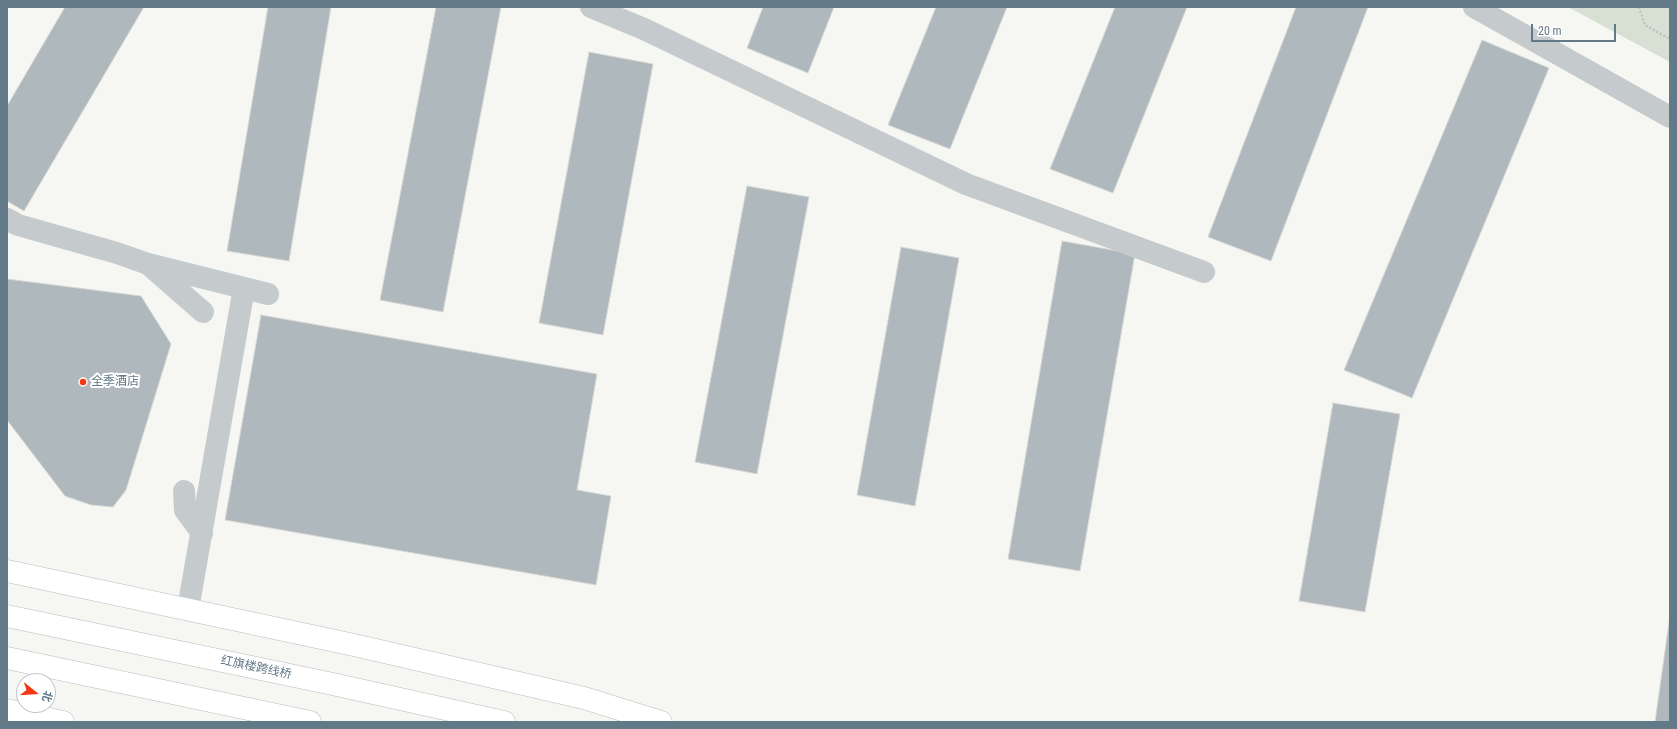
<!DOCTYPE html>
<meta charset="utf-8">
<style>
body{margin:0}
#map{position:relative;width:1677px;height:729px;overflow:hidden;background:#f6f6f2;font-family:"Roboto Condensed","Noto Sans SC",sans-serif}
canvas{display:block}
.frame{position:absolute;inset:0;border:8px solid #627987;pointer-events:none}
.north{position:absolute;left:16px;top:673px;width:40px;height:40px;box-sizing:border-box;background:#fff;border:1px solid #c0c9cf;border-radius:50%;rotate:107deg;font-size:11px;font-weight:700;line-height:16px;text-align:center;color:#627987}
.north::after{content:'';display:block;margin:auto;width:14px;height:18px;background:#f53713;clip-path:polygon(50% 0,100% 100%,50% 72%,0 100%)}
.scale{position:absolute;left:1531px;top:24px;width:85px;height:18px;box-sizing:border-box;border:2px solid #627987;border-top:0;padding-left:5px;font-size:12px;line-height:14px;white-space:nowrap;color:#627987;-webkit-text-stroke:3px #fff;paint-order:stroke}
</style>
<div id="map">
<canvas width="1677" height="729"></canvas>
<div class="frame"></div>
<div class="north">北</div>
<div class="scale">20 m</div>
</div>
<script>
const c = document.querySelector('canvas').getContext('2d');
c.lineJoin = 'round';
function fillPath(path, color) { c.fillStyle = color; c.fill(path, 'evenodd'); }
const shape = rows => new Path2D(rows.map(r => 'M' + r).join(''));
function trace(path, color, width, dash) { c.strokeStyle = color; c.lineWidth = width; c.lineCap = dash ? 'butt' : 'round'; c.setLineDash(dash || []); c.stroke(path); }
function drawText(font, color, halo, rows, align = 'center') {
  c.font = font + ' "Roboto Condensed","Noto Sans SC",sans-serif'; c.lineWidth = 4; c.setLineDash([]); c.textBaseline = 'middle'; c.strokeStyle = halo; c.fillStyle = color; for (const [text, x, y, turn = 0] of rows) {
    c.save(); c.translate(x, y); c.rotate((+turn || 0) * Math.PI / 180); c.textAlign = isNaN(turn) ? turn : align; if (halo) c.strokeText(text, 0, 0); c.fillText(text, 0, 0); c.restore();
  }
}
fillPath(shape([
 [1568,7,1670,7,1670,62]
]), '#d8dfd3');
const building = shape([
 [65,7,144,7,24,211,7,201,7,106,65,7],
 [268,7,331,7,289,261,227,251,268,7],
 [436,7,501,7,443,312,380,300,436,7],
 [763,7,834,7,808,73,747,48,763,7],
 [936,7,1007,7,950,149,888,125,936,7],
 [1115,7,1187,7,1113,193,1050,169,1115,7],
 [1296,7,1368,7,1271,261,1208,237,1296,7],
 [1482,40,1549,68,1412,398,1344,370,1482,40],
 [589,52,653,64,603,335,539,323,589,52],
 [747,186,809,197,757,474,695,462,747,186],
 [1062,241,1135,254,1080,571,1008,559,1062,241],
 [901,247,959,258,915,506,857,495,901,247],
 [7,279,141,296,171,344,126,490,113,507,91,505,65,496,7,420,7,279],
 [261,315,597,374,577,490,611,496,596,585,225,520,261,315],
 [1333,403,1400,414,1365,612,1299,601,1333,403],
 [1670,615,1670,722,1655,722,1670,615]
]);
fillPath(building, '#aeb8bd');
trace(building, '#d8d8d5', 1);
const secondary = shape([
 [7,571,354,645,584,698,661,722],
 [7,710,63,722]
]);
const trunk = shape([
 [7,616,328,683,504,722],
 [7,658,310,722]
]);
trace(secondary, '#b7bdc1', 23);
trace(trunk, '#b7bbbe', 23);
trace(shape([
 [1639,7,1645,25,1670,39]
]), '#bec1c3', 2.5, [2, 2]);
trace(shape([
 [591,7,644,29,966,184,1204,272],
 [1474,7,1670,117],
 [148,264,268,294]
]), '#c5cacd', 22);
trace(shape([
 [7,219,18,225,117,253,148,264,203,312],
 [184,491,185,510,202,533],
 [188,609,244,288]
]), '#c5cacd', 22);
trace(secondary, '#fff', 22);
trace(trunk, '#fff', 22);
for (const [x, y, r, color] of [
 [83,382,4,"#f53713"]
]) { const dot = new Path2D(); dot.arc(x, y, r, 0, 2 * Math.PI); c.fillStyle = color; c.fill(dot); trace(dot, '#fff', 1.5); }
drawText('12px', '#627987', '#fff', [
 ["全季酒店",91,382]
], 'left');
drawText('12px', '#627987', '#fff', [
 ["红旗楼跨线桥",256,668,12]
]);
</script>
